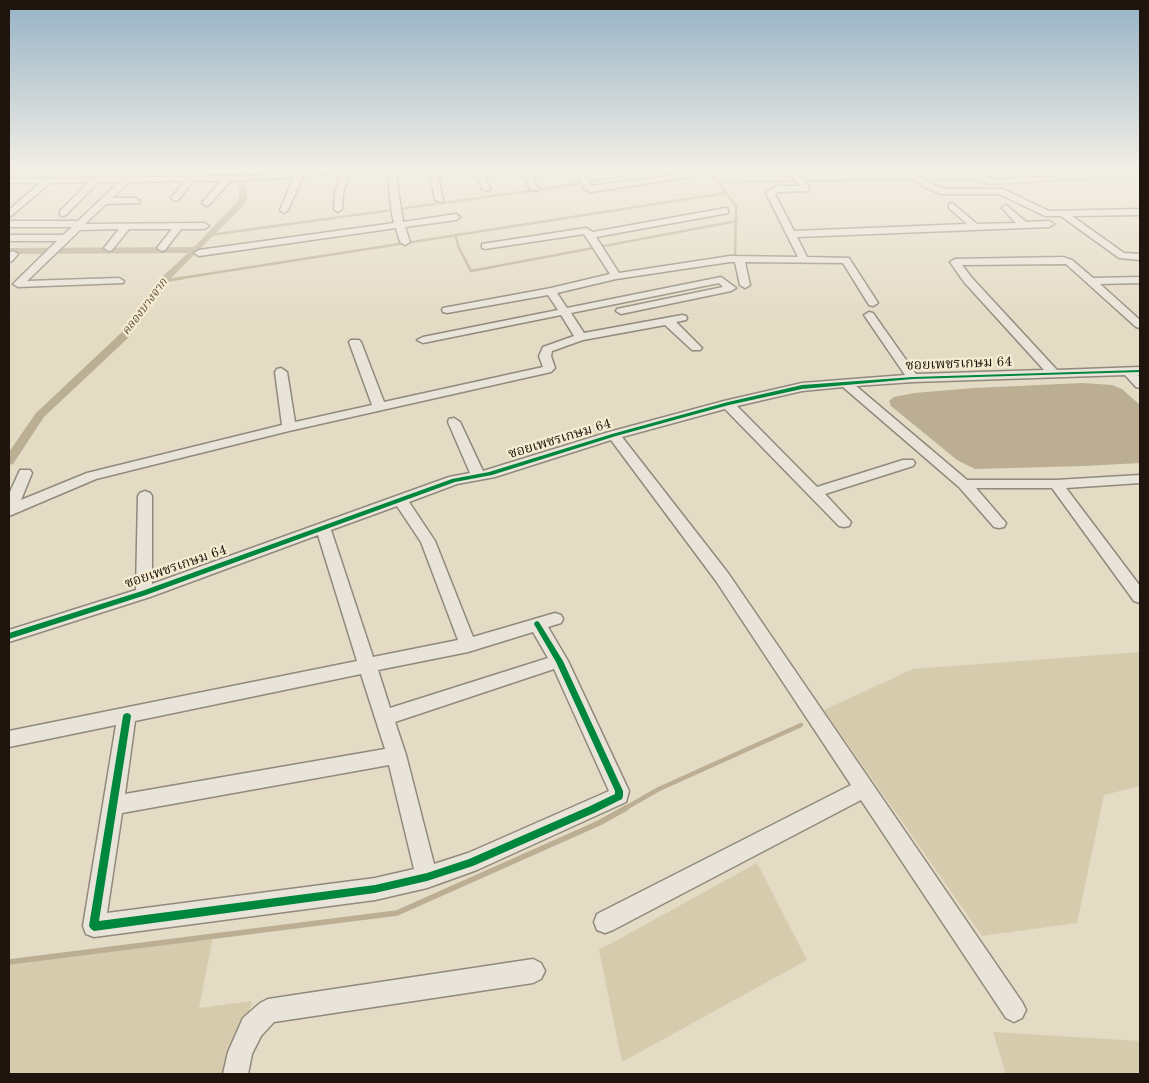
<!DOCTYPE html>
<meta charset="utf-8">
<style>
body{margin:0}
#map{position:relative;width:1149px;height:1083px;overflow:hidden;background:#e4dbc5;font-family:"Old Standard TT",serif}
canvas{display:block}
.frame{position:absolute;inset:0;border:10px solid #1f140e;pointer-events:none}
</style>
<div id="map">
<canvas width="1149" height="1083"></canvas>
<div class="frame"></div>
</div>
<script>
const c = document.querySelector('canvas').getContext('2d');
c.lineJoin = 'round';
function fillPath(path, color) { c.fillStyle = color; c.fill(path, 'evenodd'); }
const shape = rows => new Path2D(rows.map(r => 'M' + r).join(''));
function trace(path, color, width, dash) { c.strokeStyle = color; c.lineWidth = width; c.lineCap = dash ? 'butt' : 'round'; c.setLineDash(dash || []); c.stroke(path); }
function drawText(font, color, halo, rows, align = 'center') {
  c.font = font + ' "Old Standard TT","Noto Serif Thai",serif'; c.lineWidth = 4.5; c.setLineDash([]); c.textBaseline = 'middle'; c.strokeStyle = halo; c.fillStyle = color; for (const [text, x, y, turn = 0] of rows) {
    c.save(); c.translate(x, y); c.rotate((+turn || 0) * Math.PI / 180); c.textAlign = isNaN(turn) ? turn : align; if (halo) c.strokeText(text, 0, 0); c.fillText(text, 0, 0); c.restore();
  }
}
fillPath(shape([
 [1140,652,1140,786,1104,795,1077,923,982,936,824,710,913,669],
 [757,863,807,960,622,1062,599,950],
 [213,937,199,1008,252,1001,232,1074,9,1074,9,964],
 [993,1032,1140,1041,1140,1074,1006,1074]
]), '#d7cbae');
fillPath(shape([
 [1083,383,1112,385,1122,389,1140,405,1140,463,1085,466,975,469,957,460,891,406,889,401,894,397,914,393,974,388]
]), '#bbae93');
trace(shape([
 [705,169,718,182,736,206,735,260],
 [959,169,972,180],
 [718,182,945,180,979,181,988,185,1140,176],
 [210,235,537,190,668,169],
 [455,235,459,248,471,271,737,221],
 [175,279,726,193]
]), '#bbae93', 2.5);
trace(shape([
 [164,281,183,278]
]), '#bbae93', 3);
trace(shape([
 [624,809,659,789,801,725]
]), '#bbae93', 4.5);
trace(shape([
 [9,962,397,913,599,823,626,808]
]), '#bbae93', 5.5);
fillPath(shape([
 [240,169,248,169,246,177,247,197,243,206,169,280,129,337,44,417,13,464,9,465,9,452,36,413,121,333,163,276,188,253,9,254,9,248,194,247,236,203,239,197,238,177,240,169]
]), '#bbae93');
const street = shape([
 [330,169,360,169,349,172,343,194,342,209,338,212,334,209,335,194,341,173,303,176,288,210,284,213,280,210,294,177,230,181,209,205,206,206,202,203,221,181,193,181,178,200,175,201,171,198,185,181,129,182,112,198,136,198,140,201,139,203,106,204,85,224,204,223,209,226,204,229,181,229,165,250,162,251,157,248,172,229,129,229,112,250,109,251,104,248,119,229,80,230,27,281,119,278,124,281,123,283,18,287,13,284,57,241,9,241,9,235,63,235,72,227,9,227,9,221,78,221,119,182,98,182,66,215,63,216,60,215,60,211,89,182,50,183,11,216,9,215,9,210,40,183,9,183,9,179,257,176,330,169],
 [387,169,395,169,403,222,456,214,460,217,456,220,405,227,410,242,405,245,400,242,396,228,199,256,194,253,199,250,394,223,392,214,387,169],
 [429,169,437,169,443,200,442,202,435,200,429,169],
 [474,169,482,169,490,189,489,191,482,189,474,169],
 [522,169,530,169,538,189,537,191,530,189,522,169],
 [575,169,583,169,591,186,691,173,695,175,691,177,590,192,584,188,575,169],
 [710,169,736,169,732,171,711,173,707,171,710,169],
 [785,169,817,169,813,171,797,173,809,187,808,191,779,192,775,194,794,231,967,224,949,208,949,204,952,203,977,224,1016,223,1002,208,1006,205,1026,222,1049,221,1054,224,1049,227,797,237,807,257,849,258,878,303,873,306,869,305,843,263,745,262,750,285,745,288,740,285,735,262,730,262,616,279,557,293,567,308,721,277,736,288,731,291,621,314,616,311,617,309,723,287,719,283,571,313,584,333,682,315,686,316,687,318,686,320,676,322,702,348,700,350,692,350,665,325,583,340,552,351,551,356,555,368,551,372,289,431,96,479,9,516,9,494,20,470,30,470,32,473,21,500,87,473,282,425,275,372,277,369,281,368,287,372,295,422,372,405,349,342,351,340,359,340,361,342,384,402,543,367,539,356,543,347,574,336,561,315,423,343,417,340,423,337,558,310,548,295,447,313,443,312,442,310,443,308,551,288,610,274,584,234,485,249,482,248,482,244,586,228,593,232,725,208,728,209,728,213,596,237,619,273,730,256,798,257,766,193,777,186,800,186,785,169],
 [844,169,852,169,860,177,853,179,844,169],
 [903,169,912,169,927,181,944,189,1003,189,1049,211,1140,209,1140,215,1072,216,1124,253,1140,254,1140,260,1119,258,1061,216,1045,216,999,194,940,194,921,185,903,169],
 [977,169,987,169,995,173,1056,171,1056,169,1064,169,1064,172,1057,175,994,178,977,169],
 [13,251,18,254,12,261,9,262,9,253,13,251],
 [1063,257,1072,260,1093,278,1140,277,1140,283,1100,284,1140,320,1140,328,1136,327,1066,264,962,265,972,278,1057,370,1140,367,1140,374,1138,375,1140,377,1140,388,1136,387,1125,375,913,382,856,386,967,480,1056,480,1140,475,1140,483,1066,488,1140,586,1140,603,1134,601,1052,488,976,488,1006,523,1004,527,999,528,994,527,959,487,843,387,802,391,737,406,817,487,903,460,913,460,915,463,913,466,825,494,851,522,849,526,844,527,839,526,725,409,622,437,728,573,1022,1002,1026,1010,1022,1018,1014,1022,1006,1018,861,800,613,930,605,933,597,930,594,922,597,914,851,785,716,581,611,440,495,477,457,484,409,502,435,541,473,637,555,613,561,615,563,619,561,623,548,627,568,661,629,791,626,802,477,870,427,888,375,900,94,937,86,934,83,926,116,725,9,747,9,731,357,661,318,535,150,597,9,642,9,630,136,590,138,496,140,493,145,491,150,493,152,496,152,584,449,477,470,473,448,422,449,419,454,418,460,422,483,471,609,432,724,401,802,383,905,375,864,315,869,312,873,313,916,374,1044,370,964,282,950,262,955,259,1063,257],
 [397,506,421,542,458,640,373,657,331,530,397,506],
 [533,632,548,658,390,708,378,670,468,652,533,632],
 [554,669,609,791,468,853,434,864,406,755,395,722,554,669],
 [361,674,385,749,125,794,135,721,361,674],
 [389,765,414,869,375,878,107,913,122,813,389,765],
 [533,959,541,963,545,971,541,979,533,983,274,1022,261,1036,252,1054,248,1074,223,1074,228,1052,243,1018,260,1003,268,999,533,959]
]);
trace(street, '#90897c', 3);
fillPath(street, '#e9e4d9');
fillPath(shape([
 [1140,370,1140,372,913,379,802,389,729,405,616,436,492,475,455,482,146,595,9,639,9,633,142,591,452,479,489,472,612,434,728,402,802,385,913,377,1140,370],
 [537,621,539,622,563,661,623,791,623,796,622,799,594,813,473,866,427,881,375,893,94,931,91,929,89,926,123,716,124,714,127,713,130,714,131,716,99,921,375,885,427,873,469,859,588,807,615,794,615,791,556,662,534,624,535,622,537,621]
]), '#00873e');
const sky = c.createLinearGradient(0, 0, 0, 321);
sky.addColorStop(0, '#96b2c6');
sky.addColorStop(0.53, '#f3efe5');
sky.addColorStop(1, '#f3efe500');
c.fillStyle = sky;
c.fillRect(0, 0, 1149, 321);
drawText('italic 12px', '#5e5140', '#f6ecd1', [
 ["คลองบางจาก",145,307,-53]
]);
drawText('14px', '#1f140e', '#f6ecd1', [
 ["ซอยเพชรเกษม 64",959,364,-2],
 ["ซอยเพชรเกษม 64",560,439,-17],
 ["ซอยเพชรเกษม 64",176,567,-19]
]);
</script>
